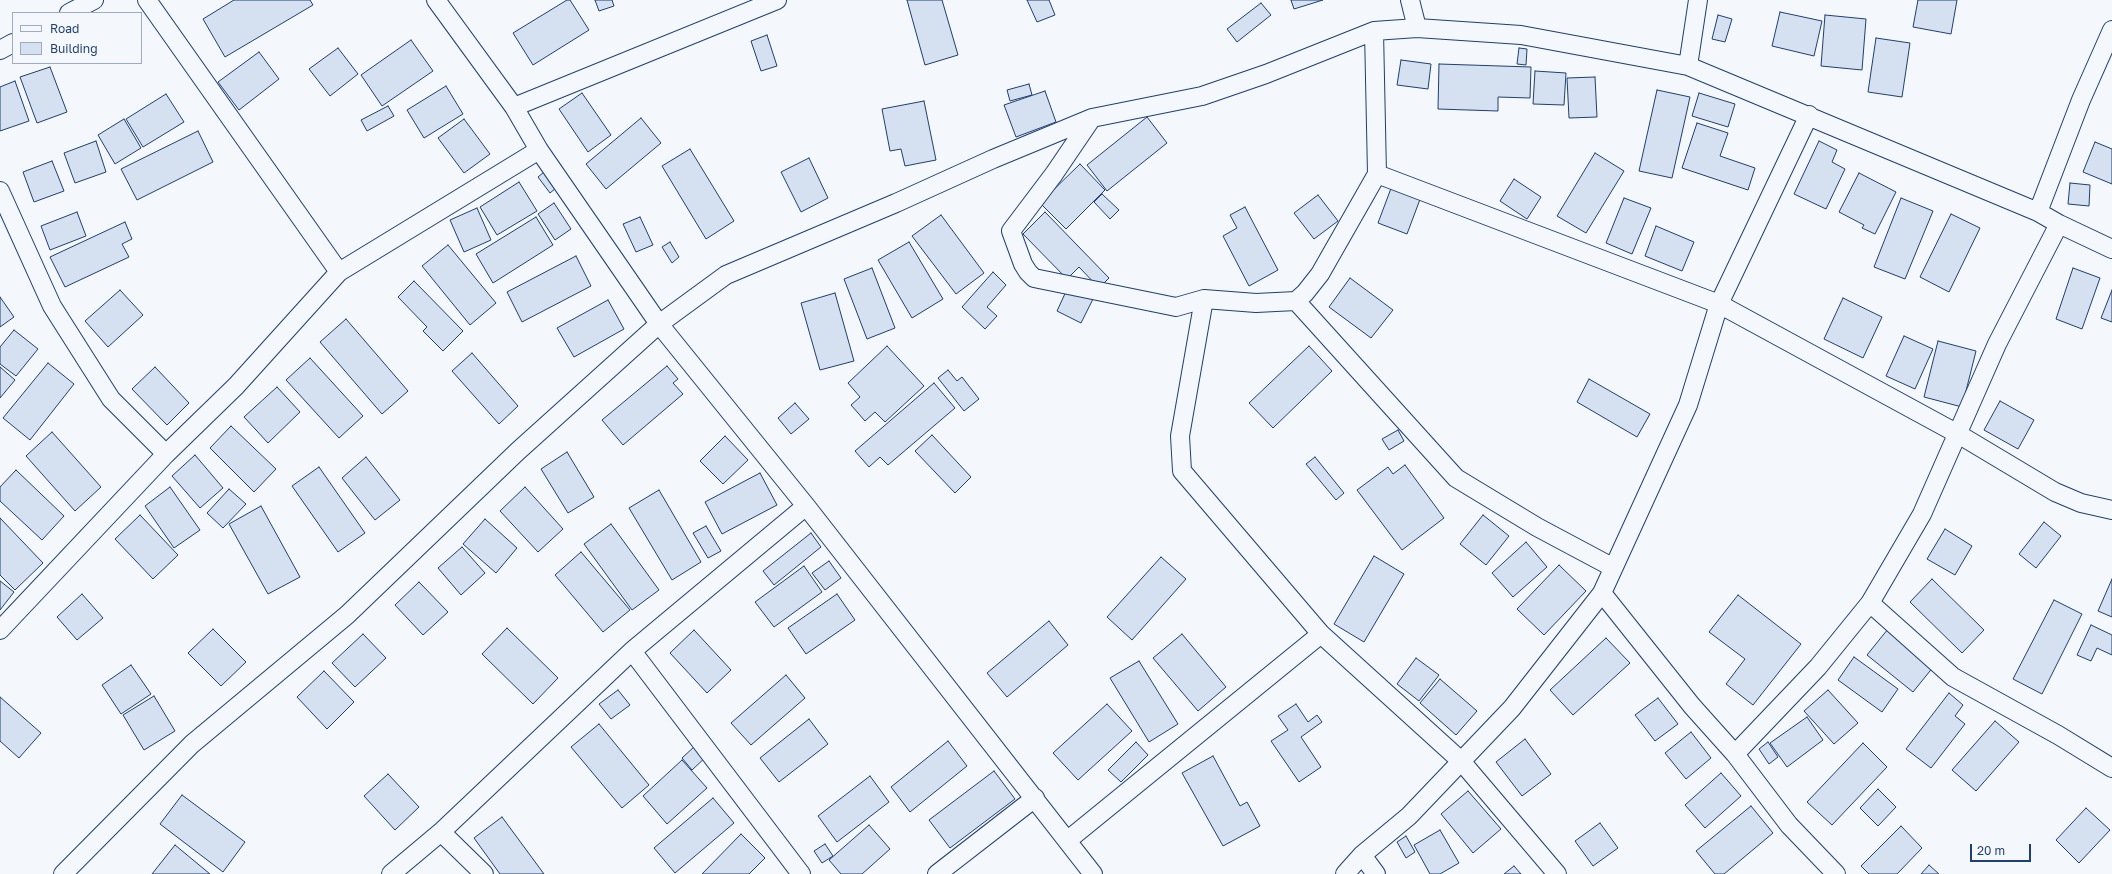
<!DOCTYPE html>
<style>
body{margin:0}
#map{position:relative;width:2112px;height:874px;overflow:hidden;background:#f4f7fb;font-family:"Golos Text",sans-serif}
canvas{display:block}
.legend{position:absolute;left:12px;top:12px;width:130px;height:52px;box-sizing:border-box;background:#f4f7fb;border:1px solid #9eadc5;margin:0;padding:5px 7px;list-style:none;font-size:12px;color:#1d3f73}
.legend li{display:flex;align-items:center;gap:8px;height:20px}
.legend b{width:20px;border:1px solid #9eadc5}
.scale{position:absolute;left:1970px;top:844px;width:61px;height:18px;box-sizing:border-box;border:2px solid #1d3f73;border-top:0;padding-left:5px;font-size:12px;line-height:14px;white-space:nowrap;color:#1d3f73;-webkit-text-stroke:3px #f4f7fb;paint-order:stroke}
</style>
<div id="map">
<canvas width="2112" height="874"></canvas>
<ul class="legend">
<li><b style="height:5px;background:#f4f7fb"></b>Road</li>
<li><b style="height:11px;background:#d5e0f0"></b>Building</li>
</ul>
<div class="scale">20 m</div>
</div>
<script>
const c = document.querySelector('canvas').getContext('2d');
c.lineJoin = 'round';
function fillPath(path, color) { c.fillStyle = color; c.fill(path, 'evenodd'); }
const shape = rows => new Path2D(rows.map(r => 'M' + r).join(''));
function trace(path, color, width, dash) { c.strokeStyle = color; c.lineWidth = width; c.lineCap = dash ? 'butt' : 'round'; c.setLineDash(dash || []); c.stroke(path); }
const building = shape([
 [234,0,310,0,313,5,225,57,203,19,234,0],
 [567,0,570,0,589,30,533,65,513,33,567,0],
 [595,0,612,0,614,6,599,11,595,0],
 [907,0,942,0,958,55,925,65,907,0],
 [1027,0,1049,0,1055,15,1037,22,1027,0],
 [1291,0,1323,0,1294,9,1291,0],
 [1918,0,1957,0,1951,34,1913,27,1918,0],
 [1261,3,1271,15,1237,42,1227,29,1261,3],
 [1780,12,1822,21,1814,56,1772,46,1780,12],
 [1718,15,1732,19,1725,42,1712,39,1718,15],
 [1825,15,1866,19,1862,70,1821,66,1825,15],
 [767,35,777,66,761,71,751,41,767,35],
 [1876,38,1910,43,1902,97,1868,92,1876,38],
 [411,40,433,71,382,106,361,75,411,40],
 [338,48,358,74,330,96,309,69,338,48],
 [1519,48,1527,49,1526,65,1517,64,1519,48],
 [259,52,279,79,239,110,218,82,259,52],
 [1401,60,1431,64,1428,89,1397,85,1401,60],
 [1439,64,1531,67,1530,98,1498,97,1498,111,1438,109,1439,64],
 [50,67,67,112,37,123,20,77,50,67],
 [1535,71,1566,73,1564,105,1533,104,1535,71],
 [1595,77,1597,117,1569,118,1567,78,1595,77],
 [15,81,29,121,0,131,0,87,15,81],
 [1029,84,1032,95,1010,101,1007,90,1029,84],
 [446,86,463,114,424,138,407,110,446,86],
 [1657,90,1690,97,1672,178,1639,171,1657,90],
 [1045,91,1056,122,1016,137,1004,105,1045,91],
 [582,93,611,135,588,152,559,109,582,93],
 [1699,93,1735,104,1728,127,1692,116,1699,93],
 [166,94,184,122,143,147,126,119,166,94],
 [924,101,936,160,905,166,901,149,890,151,882,109,924,101],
 [388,106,394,116,367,131,361,120,388,106],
 [1147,117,1167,143,1107,191,1087,165,1147,117],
 [641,118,661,143,606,189,586,164,641,118],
 [124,119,141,148,115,164,98,135,124,119],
 [464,119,490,154,464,173,438,138,464,119],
 [1697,123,1728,133,1720,156,1755,168,1748,190,1682,168,1697,123],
 [198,131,213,162,137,200,121,169,198,131],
 [96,141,106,172,75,183,64,153,96,141],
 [1819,141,1837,150,1832,162,1845,169,1826,209,1794,194,1819,141],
 [2095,142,2112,149,2112,184,2083,172,2095,142],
 [690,149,734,221,706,239,662,166,690,149],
 [1595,153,1624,171,1586,233,1557,216,1595,153],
 [809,158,828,198,801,212,781,172,809,158],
 [52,161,64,191,34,202,23,172,52,161],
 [1080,164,1105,190,1066,229,1040,203,1080,164],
 [544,172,556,188,550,193,538,177,544,172],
 [1859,173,1896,192,1875,234,1862,228,1864,225,1839,212,1859,173],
 [1514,179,1541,197,1527,219,1500,201,1514,179],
 [519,182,537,211,497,235,480,207,519,182],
 [1393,183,1422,194,1407,234,1378,223,1393,183],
 [2070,183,2090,185,2089,206,2068,204,2070,183],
 [1102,194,1119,210,1110,219,1094,202,1102,194],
 [1318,195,1338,221,1314,239,1294,213,1318,195],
 [1624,198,1651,208,1632,254,1606,243,1624,198],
 [1901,198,1933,211,1905,279,1874,267,1901,198],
 [554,203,571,229,555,240,538,214,554,203],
 [1245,207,1278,270,1249,286,1223,236,1237,228,1230,215,1245,207],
 [477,208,491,240,464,252,450,220,477,208],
 [77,212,86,236,50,250,41,226,77,212],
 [1045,212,1109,278,1099,288,1079,267,1067,279,1023,234,1045,212],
 [1951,214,1980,228,1949,292,1920,277,1951,214],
 [941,215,984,273,956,294,912,236,941,215],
 [536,217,553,245,493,283,476,254,536,217],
 [640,217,653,245,636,252,623,224,640,217],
 [125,222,132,239,122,244,129,257,65,287,50,257,125,222],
 [1656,226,1694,242,1682,271,1645,256,1656,226],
 [670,242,679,257,672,263,662,247,670,242],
 [909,242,943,299,912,318,878,260,909,242],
 [448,245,496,303,470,325,422,266,448,245],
 [576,256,591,286,522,322,507,292,576,256],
 [872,268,895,328,867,339,844,279,872,268],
 [2073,268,2100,278,2082,329,2056,319,2073,268],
 [993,272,1006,285,987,307,997,316,985,329,962,307,993,272],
 [1350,278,1393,310,1371,338,1329,307,1350,278],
 [414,281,463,331,443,351,423,331,427,327,398,297,414,281],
 [1068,287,1093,299,1081,323,1057,311,1068,287],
 [120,290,143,315,108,347,85,321,120,290],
 [2112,290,2112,322,2101,318,2112,290],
 [835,293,854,361,820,370,801,303,835,293],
 [0,297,14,317,0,327,0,297],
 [1843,298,1882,317,1863,358,1824,339,1843,298],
 [608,300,624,329,574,357,557,328,608,300],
 [346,319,408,391,382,414,320,342,346,319],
 [14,330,38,349,16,376,0,364,0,347,14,330],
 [1904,336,1933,349,1915,389,1886,376,1904,336],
 [1938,341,1976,351,1962,407,1924,397,1938,341],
 [887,346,924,386,885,422,875,412,865,421,851,405,860,397,848,383,887,346],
 [1309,346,1332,371,1273,428,1249,403,1309,346],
 [472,353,518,406,499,424,452,371,472,353],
 [310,358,363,416,339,438,286,380,310,358],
 [48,363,74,384,30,440,3,418,48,363],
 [667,366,678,379,673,383,683,394,623,445,602,420,667,366],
 [0,367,15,380,0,398,0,367],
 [155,367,189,403,167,425,132,389,155,367],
 [948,370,957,381,962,377,979,399,964,411,938,378,948,370],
 [1589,379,1650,414,1637,437,1577,402,1589,379],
 [934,383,955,408,888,465,880,457,869,467,855,451,934,383],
 [277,387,300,412,268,443,244,417,277,387],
 [2000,401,2034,420,2018,449,1984,430,2000,401],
 [795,403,809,419,791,434,778,418,795,403],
 [231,426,276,469,254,492,210,448,231,426],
 [1398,430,1404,441,1389,450,1382,439,1398,430],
 [52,432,101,487,75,511,26,456,52,432],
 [932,435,971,477,955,493,915,451,932,435],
 [725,436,748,460,723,484,700,461,725,436],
 [567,452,594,497,568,513,541,469,567,452],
 [195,455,223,488,200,508,172,476,195,455],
 [366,457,400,500,375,520,342,478,366,457],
 [1315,457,1344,493,1336,500,1306,464,1315,457],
 [1405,465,1444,518,1402,550,1357,490,1388,467,1393,474,1405,465],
 [319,467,365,533,338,552,292,486,319,467],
 [16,470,64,516,42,540,0,501,0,487,16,470],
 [760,473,777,505,722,534,705,502,760,473],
 [170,487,200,530,174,548,145,506,170,487],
 [525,487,563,529,538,552,500,511,525,487],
 [229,489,246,504,223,528,207,513,229,489],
 [659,490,701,562,672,580,629,508,659,490],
 [261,506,300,577,268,594,229,524,261,506],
 [140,515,178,555,153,579,115,539,140,515],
 [1483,515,1509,536,1486,565,1460,544,1483,515],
 [0,518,43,563,15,590,0,575,0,518],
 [485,519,517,548,496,573,463,544,485,519],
 [2044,522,2061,536,2036,568,2019,554,2044,522],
 [611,524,659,590,632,610,584,544,611,524],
 [706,526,721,551,708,558,693,533,706,526],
 [1945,529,1972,546,1955,575,1927,559,1945,529],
 [811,533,821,547,774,585,763,571,811,533],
 [1526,542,1547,567,1513,597,1492,573,1526,542],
 [462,547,485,573,461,595,438,568,462,547],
 [581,552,630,610,603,632,555,575,581,552],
 [1374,556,1404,574,1364,642,1334,624,1374,556],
 [1161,557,1186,579,1132,640,1107,617,1161,557],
 [829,561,841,578,825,590,812,573,829,561],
 [1559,565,1586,591,1544,635,1517,609,1559,565],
 [804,566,822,592,774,627,755,602,804,566],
 [1932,579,1984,630,1962,653,1910,602,1932,579],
 [2112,579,2112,617,2098,611,2112,579],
 [0,581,14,592,0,610,0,581],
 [419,582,448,612,423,635,395,605,419,582],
 [82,594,103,618,77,640,57,617,82,594],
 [837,594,855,620,806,654,788,628,837,594],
 [1738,595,1801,644,1753,705,1726,684,1745,659,1709,632,1738,595],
 [2054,600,2082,614,2042,694,2013,679,2054,600],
 [1049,621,1068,645,1007,697,987,673,1049,621],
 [2091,625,2112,635,2112,655,2097,648,2091,661,2077,655,2091,625],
 [507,628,558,678,533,704,482,654,507,628],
 [213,629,246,662,221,686,188,653,213,629],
 [1888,629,1934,666,1913,692,1867,655,1888,629],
 [694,630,731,670,707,693,670,653,694,630],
 [363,634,386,658,355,687,332,663,363,634],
 [1182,634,1226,687,1198,711,1153,658,1182,634],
 [1606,638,1630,663,1573,715,1550,690,1606,638],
 [1854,657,1898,689,1882,712,1838,680,1854,657],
 [1416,658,1439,675,1419,701,1397,684,1416,658],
 [1139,661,1178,724,1149,742,1110,678,1139,661],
 [131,665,151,694,121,714,102,685,131,665],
 [324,671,354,702,327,729,297,697,324,671],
 [786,675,805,698,751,745,731,723,786,675],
 [1440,679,1477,711,1456,735,1420,703,1440,679],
 [618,690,630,705,611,719,599,704,618,690],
 [1828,690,1858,723,1834,744,1804,711,1828,690],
 [1949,693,1963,705,1955,716,1965,724,1931,768,1906,749,1949,693],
 [154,696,175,731,144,750,123,715,154,696],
 [0,697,41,733,19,758,0,741,0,697],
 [1658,698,1678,724,1655,741,1635,715,1658,698],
 [1107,704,1132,731,1078,780,1053,753,1107,704],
 [1296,704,1308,722,1317,715,1322,722,1301,737,1321,767,1299,782,1271,741,1288,730,1278,716,1296,704],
 [1807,717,1823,740,1787,767,1770,743,1807,717],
 [809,719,828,744,779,782,760,758,809,719],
 [1995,721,2019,742,1976,791,1952,770,1995,721],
 [599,724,649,785,622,808,571,747,599,724],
 [1691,732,1711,758,1686,779,1665,753,1691,732],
 [1525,739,1551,774,1522,796,1496,762,1525,739],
 [948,741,967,766,910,812,891,787,948,741],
 [1136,742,1148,755,1121,782,1108,770,1136,742],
 [1768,742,1778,757,1769,764,1759,749,1768,742],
 [1863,743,1887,767,1832,825,1807,802,1863,743],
 [696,745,707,756,692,770,682,758,696,745],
 [1213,756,1240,806,1247,802,1260,826,1223,846,1182,773,1213,756],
 [682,760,707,788,667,824,643,796,682,760],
 [994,771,1015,799,950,848,929,820,994,771],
 [1721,773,1741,796,1705,828,1685,805,1721,773],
 [388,774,419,807,395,830,364,796,388,774],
 [870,776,889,802,837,842,818,816,870,776],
 [1878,789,1896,807,1878,826,1860,808,1878,789],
 [1468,791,1501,829,1473,853,1441,814,1468,791],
 [182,795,245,842,223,872,160,824,182,795],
 [713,798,734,823,675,873,654,848,713,798],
 [1751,806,1773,833,1724,874,1715,874,1696,851,1751,806],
 [2086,808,2110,830,2079,863,2056,840,2086,808],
 [502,817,544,874,500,874,474,838,502,817],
 [1600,823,1618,848,1593,866,1575,841,1600,823],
 [869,825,890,849,862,874,841,874,829,860,869,825],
 [1901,826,1922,848,1897,874,1869,874,1861,866,1901,826],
 [1440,830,1459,863,1440,874,1430,874,1414,845,1440,830],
 [741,834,765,858,749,874,702,874,741,834],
 [1406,836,1415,852,1406,858,1397,842,1406,836],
 [825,844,833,856,822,863,814,851,825,844],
 [175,845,210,874,152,874,175,845],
 [1929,865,1939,874,1921,874,1929,865],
 [1514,866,1521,874,1504,874,1514,866]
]);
fillPath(building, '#d5e0f0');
trace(building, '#1d3f73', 1);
const minor = shape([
 [147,0,339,272],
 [436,0,514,107,539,150,659,324,806,506,1093,874],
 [1410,0,1417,28],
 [69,13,94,0],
 [0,50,13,43],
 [1688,66,1698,0],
 [514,107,777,0],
 [1092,118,1054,174,1011,231,1023,264,1028,272,1034,278,1176,307,1204,299,1256,303,1296,301,1305,293,1320,274,1377,174,1374,31],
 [1377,174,1719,304,1958,434,2055,492,2081,503,2112,510],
 [0,191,52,306,111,399,166,454],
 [2038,212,2081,100,2112,30],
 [1204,299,1180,436,1182,471,1321,634,1461,761,1557,874],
 [1296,301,1456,478,1537,527,1612,567],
 [1602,593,1692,706,1735,754,1789,825,1836,874],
 [1870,603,1953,677,2058,735,2112,768],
 [0,630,166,454,236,386,339,272,539,150],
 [632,651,801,874],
 [1735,754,1818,667,1870,603,1922,514,1997,344,2059,224],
 [441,832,484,874],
 [1068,840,1321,634],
 [1362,855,1376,874],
 [63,874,192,744,347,615,518,451,659,324,726,275,896,203,993,159,1092,118,1202,96,1266,74,1374,31,1417,28,1521,35,1688,66,2038,212,2059,224,2112,249],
 [391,874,441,832,632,651,806,506],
 [937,874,1035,798],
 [1345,874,1362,855,1409,816,1512,708,1602,593,1688,405,1719,304,1809,115]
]);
trace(minor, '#1d3f73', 20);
trace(minor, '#f4f7fb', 18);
</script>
